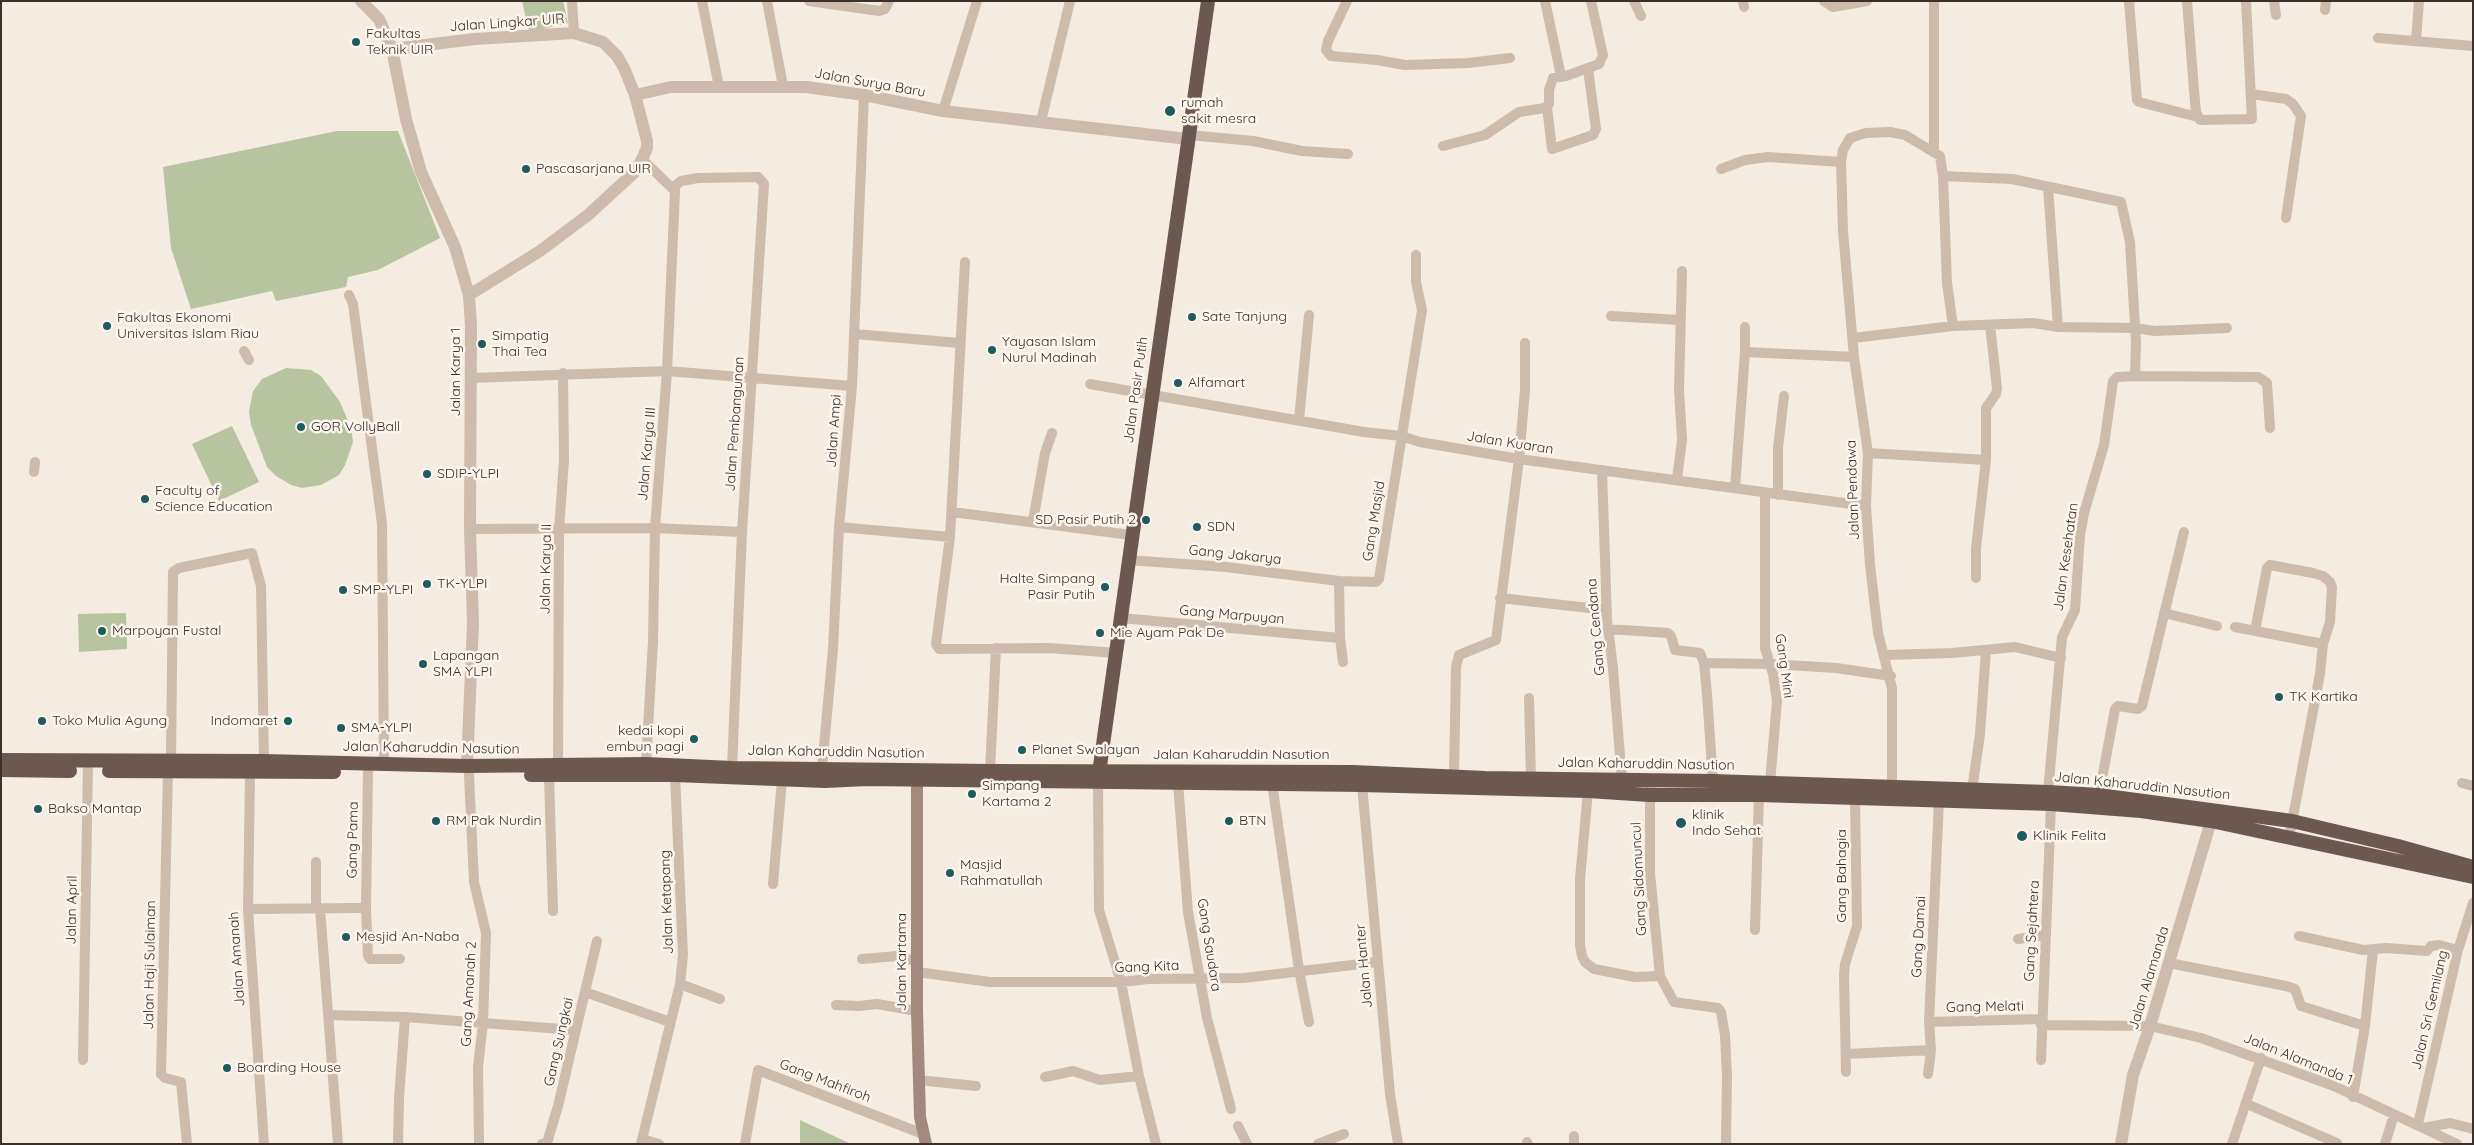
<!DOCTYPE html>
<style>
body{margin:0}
#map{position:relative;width:2474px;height:1145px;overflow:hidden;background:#f4ebe1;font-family:Quicksand,sans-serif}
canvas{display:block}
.frame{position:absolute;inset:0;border:2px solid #3b302b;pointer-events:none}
</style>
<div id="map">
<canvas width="2474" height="1145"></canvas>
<div class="frame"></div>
</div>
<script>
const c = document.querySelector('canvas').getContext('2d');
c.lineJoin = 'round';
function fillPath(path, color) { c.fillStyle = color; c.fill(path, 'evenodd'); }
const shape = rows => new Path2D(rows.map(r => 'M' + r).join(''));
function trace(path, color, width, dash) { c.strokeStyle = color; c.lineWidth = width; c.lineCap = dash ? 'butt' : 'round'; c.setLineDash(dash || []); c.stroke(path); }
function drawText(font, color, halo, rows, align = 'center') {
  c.font = font + ' Quicksand,sans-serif'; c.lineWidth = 5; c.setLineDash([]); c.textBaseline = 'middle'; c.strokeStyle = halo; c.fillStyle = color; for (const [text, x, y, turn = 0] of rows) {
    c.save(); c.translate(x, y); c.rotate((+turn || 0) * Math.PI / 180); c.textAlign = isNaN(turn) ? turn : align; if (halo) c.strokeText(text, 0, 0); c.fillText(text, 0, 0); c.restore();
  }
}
fillPath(shape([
 [522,1,563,1,568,23,529,32],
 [337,131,398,131,440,238,378,270,348,277,346,287,276,301,272,291,191,309,171,248,163,167],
 [286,368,311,370,321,376,340,402,351,428,353,442,345,465,339,475,321,485,302,488,291,485,276,476,267,467,251,425,249,412,253,391,262,379],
 [232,426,259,482,219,501,192,444],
 [126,613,127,649,79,652,78,614],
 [800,1120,851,1144,800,1144]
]), '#b8c4a0');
trace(shape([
 [572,1,574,33],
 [702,1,719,87],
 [767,1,783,86],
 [809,1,879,11,885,9,889,1],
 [1347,1,1328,41,1326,50,1331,56,1377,60,1405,65,1468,63,1510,58],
 [1545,1,1561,76],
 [1634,1,1641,16],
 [1743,1,1744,7],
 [1824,1,1833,7,1867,1],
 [1934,1,1934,150],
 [2129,1,2137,100,2139,102,2198,117],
 [2187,1,2194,90,2196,112,2200,120,2252,119,2246,1],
 [2274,1,2276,15],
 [2325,10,2326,1],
 [2378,38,2473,46],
 [2416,41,2419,1],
 [2251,94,2286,99,2293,104,2301,116,2286,218],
 [1547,107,1552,149,1593,135,1596,129,1588,69],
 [943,111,977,1],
 [1041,121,1070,1],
 [1189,135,1253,141,1302,151,1348,154],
 [1443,146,1485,135,1519,112,1545,108,1549,104,1549,90,1553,78,1566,76,1599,64,1603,55,1591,1],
 [642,159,675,191,667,371,655,528,653,641,646,764],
 [1721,169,1745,160,1768,157,1841,162],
 [1943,176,2012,179,2121,202,2130,242,2136,342,2135,376],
 [2048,187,2058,327],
 [675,191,675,186,681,181,698,178,758,177,764,184,742,532,732,768],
 [965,262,950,537,936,644,939,649,1049,648,1117,653],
 [349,295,353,304,382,524,384,764],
 [1611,316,1680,320],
 [855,334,959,343],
 [1853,338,1953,326],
 [244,351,249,360],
 [1745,352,1854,357],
 [471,378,667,371,852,386],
 [1090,384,1364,432,1401,436,1420,442,1519,459,1866,506],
 [1299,420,1309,315],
 [1868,453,1986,460],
 [1602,470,1607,619,1613,668,1622,781],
 [34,472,35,462],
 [1677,479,1682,440,1679,390,1682,271],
 [1735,488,1745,352,1745,327],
 [1765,494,1765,648,1773,674,1777,701,1770,783],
 [1778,495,1778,448,1784,396],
 [952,512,1131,535],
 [1033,521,1045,453,1052,433],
 [839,527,950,537],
 [470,529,655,528,742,532],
 [1128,560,1226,567,1339,581,1376,582,1379,579,1422,310,1416,282,1416,255],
 [1976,578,1976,548,1986,460,1986,408,1996,394,1997,388,1990,325],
 [1339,581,1340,638,1343,662],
 [1500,598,1607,610],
 [2164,613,2217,626],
 [1121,618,1340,638],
 [2235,627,2323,644],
 [1608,629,1668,633,1671,636,1675,650,1700,653,1704,663,1707,694,1713,781],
 [2255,631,2267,568,2270,565,2313,573,2323,576,2330,582,2332,587,2330,622,2323,644,2320,674,2289,838],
 [1885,655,1952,653,2015,647,2061,658],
 [1704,663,1771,664,1836,668,1891,676],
 [1529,698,1531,779],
 [171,761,173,572,179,568,252,553,261,586,264,761],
 [558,766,559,530,564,460,563,373],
 [822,768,833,649,839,527,852,386,864,95],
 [168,771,161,1074,165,1078,181,1082,187,1144],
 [368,771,366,909,368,956,370,959,400,959],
 [990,771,996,648],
 [250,773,248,909,264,1144],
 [469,775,474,882,486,933,483,1023,478,1067,479,1144],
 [549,775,553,911],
 [1454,775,1456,667,1459,655,1496,640,1519,459,1525,390,1525,343],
 [1650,781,1650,873,1660,976,1674,1002,1718,1008,1721,1012,1725,1035,1727,1076,1726,1144],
 [1098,783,1099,910,1121,982,1139,1076,1156,1144],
 [1178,783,1188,912,1207,1018,1231,1109],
 [1272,783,1299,970,1309,1022],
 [2462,783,2473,786],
 [1362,785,1390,1094,1398,1144],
 [1892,786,1892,688,1878,633,1870,565,1866,506,1868,453,1854,357,1843,231,1841,162,1843,150,1850,138,1866,133,1890,132,1905,135,1940,156,1943,176,1947,283,1953,326,2034,323,2058,327,2135,328,2155,331,2227,328],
 [1972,790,1980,734,1986,650],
 [1588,791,1580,879,1580,945,1582,956,1585,962,1594,969,1635,977,1660,976],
 [2048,792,2062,637,2075,610,2080,535,2084,513,2104,445,2113,381,2117,377,2135,376,2258,377,2267,383,2270,428],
 [2099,795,2115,709,2118,706,2138,709,2142,706,2184,532],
 [773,884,782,780],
 [316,908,316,862],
 [320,908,338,1144],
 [248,909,360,908],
 [1755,930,1759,795],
 [2299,936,2363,950,2386,948,2427,951,2431,946,2439,945,2458,950],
 [2018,939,2046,935],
 [862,959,897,956,918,962],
 [2169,963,2286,986,2295,989,2301,1006,2365,1026],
 [917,972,990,982,1121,982,1148,979,1244,978,1377,962],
 [680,984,720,999],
 [585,992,670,1022],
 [836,1005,859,1006,877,1004,917,1011],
 [328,1015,405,1017,575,1030],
 [1929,1022,2041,1019],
 [2041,1025,2150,1026,2201,1038,2334,1086,2457,1144],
 [1846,1054,1931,1050],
 [83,1060,88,762],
 [2041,1060,2051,804],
 [1846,1072,1844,975,1845,964,1857,926,1855,797],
 [1928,1074,1931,1050,1929,1022,1939,800],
 [1045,1077,1073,1071,1100,1080,1139,1076],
 [918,1080,976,1086],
 [2353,1097,2365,1026,2373,950],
 [2247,1104,2337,1143],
 [2418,1124,2458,950,2473,903],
 [1238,1126,1247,1144],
 [2423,1128,2450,1123,2473,1129],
 [1574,1136,1574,1144],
 [642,1139,659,1144],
 [1527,1142,1528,1144],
 [398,1144,399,1098,405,1017],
 [542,1144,547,1143,558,1106,597,941],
 [641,1144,680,984,683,955,675,775],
 [745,1144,758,1070,923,1134],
 [1318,1144,1344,1134],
 [2232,1144,2261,1058],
 [2385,1144,2394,1115]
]), '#cdbbac', 10);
trace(shape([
 [361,1,379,19,392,49,406,119,421,172,455,247,469,295,471,325,470,529,473,623,467,766],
 [392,49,475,39,574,33,603,42,617,56,624,68,635,95,647,141,647,148,637,170,588,215,540,251,469,295],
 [635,95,671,87,806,87,864,95,943,111,1188,139],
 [2121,1144,2133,1075,2150,1026,2211,821]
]), '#cdbbac', 12);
trace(shape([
 [917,779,917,1011,920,1117,926,1144]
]), '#a18a7d', 12);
trace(shape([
 [1,760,264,761,467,766,646,764,732,768,990,771,1353,772,1485,778,1713,781,2048,792,2099,795,2292,821,2398,846,2473,867],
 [1,770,70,771],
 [109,771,334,772],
 [531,775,675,775,825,781,867,779,1362,785,1588,791,1649,795,1759,795,2051,804,2141,811,2211,821,2473,877],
 [1098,780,1208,1]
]), '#6c584f', 14);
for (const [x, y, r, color] of [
 [356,42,5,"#1f5a5e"],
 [1170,111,6,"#1f5a5e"],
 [526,169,5,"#1f5a5e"],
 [1192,317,5,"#1f5a5e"],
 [107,326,5,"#1f5a5e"],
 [482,344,5,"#1f5a5e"],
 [992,350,5,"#1f5a5e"],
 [1178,383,5,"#1f5a5e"],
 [301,427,5,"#1f5a5e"],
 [427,474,5,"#1f5a5e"],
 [145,499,5,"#1f5a5e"],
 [1146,520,5,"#1f5a5e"],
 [1197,527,5,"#1f5a5e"],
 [427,584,5,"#1f5a5e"],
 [1105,587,5,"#1f5a5e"],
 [343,590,5,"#1f5a5e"],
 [102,631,5,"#1f5a5e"],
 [1100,633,5,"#1f5a5e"],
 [423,664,5,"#1f5a5e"],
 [2279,697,5,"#1f5a5e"],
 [42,721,5,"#1f5a5e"],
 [288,721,5,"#1f5a5e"],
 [341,728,5,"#1f5a5e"],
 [694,739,5,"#1f5a5e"],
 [1022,750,5,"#1f5a5e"],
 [972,794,5,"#1f5a5e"],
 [38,809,5,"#1f5a5e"],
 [436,821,5,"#1f5a5e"],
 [1229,821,5,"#1f5a5e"],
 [1681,823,6,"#1f5a5e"],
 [2022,836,6,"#1f5a5e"],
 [950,873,5,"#1f5a5e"],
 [346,937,5,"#1f5a5e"],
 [227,1068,5,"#1f5a5e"]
]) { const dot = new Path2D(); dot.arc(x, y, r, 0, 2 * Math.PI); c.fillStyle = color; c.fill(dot); trace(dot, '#fbf5ee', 2); }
drawText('14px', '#3b302b', '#fbf5ee', [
 ["Jalan Lingkar UIR",507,23,-4],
 ["Jalan Surya Baru",870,83,10],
 ["Jalan Karya 1",456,372,-90],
 ["Jalan Pasir Putih",1136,390,-82],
 ["Jalan Pembangunan",735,424,-86],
 ["Jalan Ampi",834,431,-86],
 ["Jalan Kuaran",1510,443,9],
 ["Jalan Karya III",647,454,-85],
 ["Jalan Pendawa",1853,490,-92],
 ["Gang Masjid",1374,521,-81],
 ["Gang Jakarya",1235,555,6],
 ["Jalan Kesehatan",2066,557,-82],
 ["Jalan Karya II",546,569,-89],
 ["Gang Marpuyan",1232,615,5],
 ["Gang Cendana",1596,627,-95],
 ["Gang Mini",1784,666,82],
 ["Jalan Kaharuddin Nasution",431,748,1],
 ["Jalan Kaharuddin Nasution",836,752,1],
 ["Jalan Kaharuddin Nasution",1241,755],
 ["Jalan Kaharuddin Nasution",1646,764,1],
 ["Jalan Kaharuddin Nasution",2142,786,6],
 ["Gang Pama",353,840,-89],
 ["Gang Bahagia",1842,876,-90],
 ["Gang Sidomuncul",1639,879,-93],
 ["Jalan Ketapang",667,902,-92],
 ["Jalan April",72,910,-89],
 ["Gang Sejahtera",2032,931,-87],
 ["Gang Damai",1919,937,-87],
 ["Gang Saudara",1209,945,81],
 ["Jalan Amanah",237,959,-94],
 ["Jalan Kartama",902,962,-90],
 ["Jalan Haji Sulaiman",150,965,-89],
 ["Jalan Hanter",1364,966,-95],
 ["Gang Kita",1147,967,-2],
 ["Jalan Alamanda",2149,978,-73],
 ["Gang Amanah 2",469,994,-87],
 ["Gang Melati",1985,1007,-1],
 ["Jalan Sri Gemilang",2430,1010,-77],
 ["Gang Sungkai",559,1042,-77],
 ["Jalan Alamanda 1",2298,1059,22],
 ["Gang Mahfiroh",825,1081,21]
]);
drawText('14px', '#3b302b', '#fbf5ee', [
 ["Fakultas",366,34],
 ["Teknik UIR",366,50],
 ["rumah",1181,103],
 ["sakit mesra",1181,119],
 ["Pascasarjana UIR",536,169],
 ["Sate Tanjung",1202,317],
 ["Fakultas Ekonomi",117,318],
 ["Universitas Islam Riau",117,334],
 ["Simpatig",492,336],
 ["Thai Tea",492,352],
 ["Yayasan Islam",1002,342],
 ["Nurul Madinah",1002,358],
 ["Alfamart",1188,383],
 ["GOR VollyBall",311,427],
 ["SDIP-YLPI",437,474],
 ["Faculty of",155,491],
 ["Science Education",155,507],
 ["SD Pasir Putih 2",1136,520,"right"],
 ["SDN",1207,527],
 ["Halte Simpang",1095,579,"right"],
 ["Pasir Putih",1095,595,"right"],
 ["TK-YLPI",437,584],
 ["SMP-YLPI",353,590],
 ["Marpoyan Fustal",112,631],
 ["Mie Ayam Pak De",1110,633],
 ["Lapangan",433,656],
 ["SMA YLPI",433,672],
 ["TK Kartika",2289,697],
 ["Toko Mulia Agung",52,721],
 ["Indomaret",278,721,"right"],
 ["SMA-YLPI",351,728],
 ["kedai kopi",684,731,"right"],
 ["embun pagi",684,747,"right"],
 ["Planet Swalayan",1032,750],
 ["Simpang",982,786],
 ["Kartama 2",982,802],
 ["Bakso Mantap",48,809],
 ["klinik",1692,815],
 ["Indo Sehat",1692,831],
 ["RM Pak Nurdin",446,821],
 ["BTN",1239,821],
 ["Klinik Felita",2033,836],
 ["Masjid",960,865],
 ["Rahmatullah",960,881],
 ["Mesjid An-Naba",356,937],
 ["Boarding House",237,1068]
], 'left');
</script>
